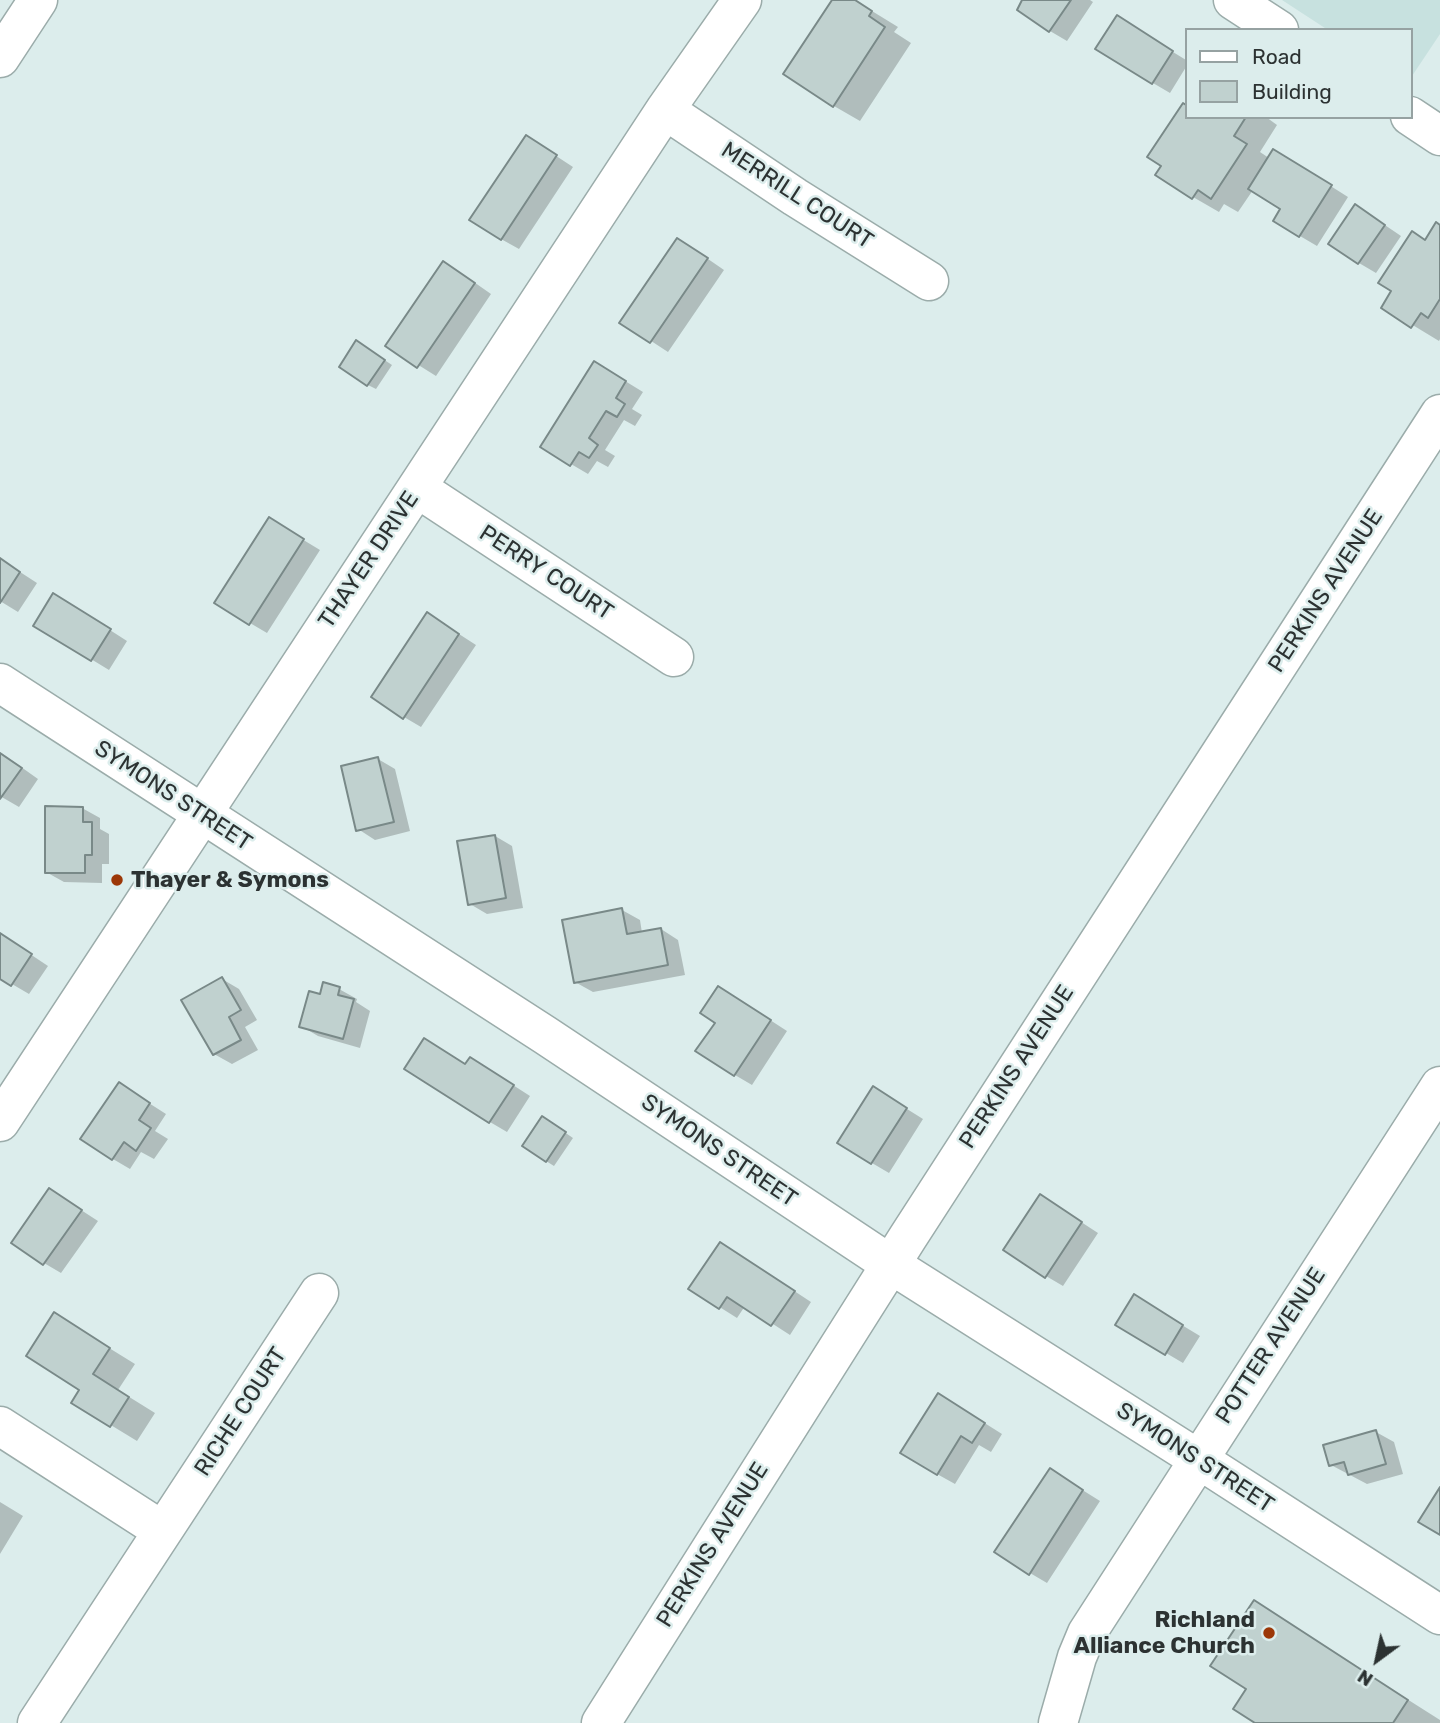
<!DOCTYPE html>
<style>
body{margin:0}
#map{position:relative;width:1440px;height:1723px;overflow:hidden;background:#dcedec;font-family:Rubik,sans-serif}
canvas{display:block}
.legend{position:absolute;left:1185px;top:28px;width:228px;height:91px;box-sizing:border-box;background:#dcedec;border:2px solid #96a2a2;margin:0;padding:9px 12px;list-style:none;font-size:21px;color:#2c3232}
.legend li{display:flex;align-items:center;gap:14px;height:35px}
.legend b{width:35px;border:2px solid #96a2a2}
.north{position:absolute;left:1342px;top:1625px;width:70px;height:70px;-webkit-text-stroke:5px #dcedec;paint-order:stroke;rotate:213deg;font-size:19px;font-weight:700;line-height:28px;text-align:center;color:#2c3232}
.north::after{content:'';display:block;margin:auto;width:24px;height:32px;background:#2c3232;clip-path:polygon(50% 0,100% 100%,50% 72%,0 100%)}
</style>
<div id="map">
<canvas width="1440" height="1723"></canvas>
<ul class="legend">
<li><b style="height:9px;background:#fff"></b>Road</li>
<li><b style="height:19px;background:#c0d1cf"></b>Building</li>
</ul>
<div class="north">N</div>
</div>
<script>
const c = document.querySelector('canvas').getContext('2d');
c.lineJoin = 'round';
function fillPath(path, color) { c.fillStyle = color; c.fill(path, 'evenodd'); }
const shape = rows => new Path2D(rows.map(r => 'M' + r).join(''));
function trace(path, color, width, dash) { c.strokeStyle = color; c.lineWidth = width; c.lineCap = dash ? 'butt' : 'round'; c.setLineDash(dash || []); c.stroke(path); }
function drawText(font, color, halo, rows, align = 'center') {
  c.font = font + ' Rubik,sans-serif'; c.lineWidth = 5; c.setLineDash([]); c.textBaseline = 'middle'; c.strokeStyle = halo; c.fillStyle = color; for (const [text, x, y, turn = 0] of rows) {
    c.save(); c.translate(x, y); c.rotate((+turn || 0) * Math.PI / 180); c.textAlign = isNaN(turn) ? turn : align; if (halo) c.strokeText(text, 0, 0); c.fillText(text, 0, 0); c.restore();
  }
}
fillPath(shape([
 [1282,0,1440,0,1440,34,1410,79,1410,30,1328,30]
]), '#c7e1df');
fillPath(shape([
 [834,0,854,0,898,27,894,32,911,43,860,121,834,106],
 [1025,0,1090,0,1093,2,1067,41,1050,31],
 [1134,28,1186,60,1186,67,1170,93,1153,83],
 [1184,105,1186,107,1186,117,1266,117,1277,125,1260,152,1269,158,1291,161,1348,197,1317,246,1300,236,1282,209,1253,190,1238,212,1224,204,1219,212,1193,197,1163,166],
 [544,148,573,167,519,249,501,239],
 [1373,217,1401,236,1376,273,1359,263],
 [1440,227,1440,339,1439,341,1383,307],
 [695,250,724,270,668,352,622,322],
 [461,273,491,294,436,376,388,346],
 [365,347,392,365,376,389,368,385],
 [612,373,643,392,632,409,642,415,635,426,624,420,605,450,615,456,608,467,597,461,588,474,571,464],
 [287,530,320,550,267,633,250,623],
 [0,559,37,583,18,612,0,601],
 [71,605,127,641,109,670,35,625],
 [445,625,476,645,421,727,404,717],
 [0,752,38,779,19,807,0,796],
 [378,759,395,769,410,831,375,840,358,829],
 [82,808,100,818,100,829,109,834,109,864,102,864,102,883,64,882,46,872],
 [495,836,512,846,523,908,487,914,470,904],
 [622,910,640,920,642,933,661,929,678,940,685,975,593,992,575,982],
 [0,934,48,966,29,994,0,977],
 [222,979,239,989,257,1020,245,1027,258,1050,232,1064,214,1054],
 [339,989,357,999,356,1002,370,1011,360,1048,318,1036,301,1026,322,996],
 [736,998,787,1031,752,1085,735,1075,717,1022],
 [466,1066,488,1069,530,1096,507,1132,490,1122],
 [119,1084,166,1114,155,1131,168,1139,154,1159,141,1152,130,1169,113,1159],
 [891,1099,923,1119,889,1173,872,1163],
 [551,1123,573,1138,554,1166,546,1161],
 [50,1190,98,1221,61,1273,44,1263],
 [1058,1207,1098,1233,1063,1286,1046,1276],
 [738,1254,811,1302,790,1335,745,1306,737,1318,691,1289],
 [1152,1307,1200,1336,1183,1363,1166,1353],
 [80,1330,135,1364,118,1390,155,1413,137,1441,73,1402,81,1389],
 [956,1405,1002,1434,991,1452,979,1445,955,1484,937,1474],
 [1376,1432,1394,1442,1403,1474,1367,1484,1331,1465],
 [1068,1481,1100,1501,1047,1583,1030,1573],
 [0,1502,23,1516,0,1554],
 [1254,1602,1440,1720,1440,1723,1258,1723]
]), '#0003');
const building = shape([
 [832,0,855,0,872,11,869,16,885,27,833,107,783,74,832,0],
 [1022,0,1071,0,1049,32,1017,10,1022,0],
 [1117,15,1173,51,1152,84,1095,49,1117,15],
 [1183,103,1186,105,1186,117,1246,117,1234,136,1247,144,1211,199,1198,190,1192,199,1155,175,1161,166,1147,157,1183,103],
 [526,135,557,155,501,240,469,220,526,135],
 [1273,149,1332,185,1299,237,1273,221,1280,209,1248,189,1273,149],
 [1355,204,1385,225,1358,264,1328,244,1355,204],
 [1436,222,1440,225,1440,299,1428,318,1421,313,1411,328,1381,308,1391,291,1378,283,1412,231,1425,240,1436,222],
 [677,238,708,258,650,343,619,323,677,238],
 [443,261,475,283,417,368,385,346,443,261],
 [356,340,385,360,367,386,339,367,356,340],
 [594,361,626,381,616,398,625,404,617,417,606,411,589,438,598,445,589,458,579,452,570,466,540,447,594,361],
 [269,517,304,539,249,625,214,603,269,517],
 [0,558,20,572,0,603,0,558],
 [53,593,111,629,91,661,33,626,53,593],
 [427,612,459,634,403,719,371,697,427,612],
 [0,753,22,768,0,799,0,753],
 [378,757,394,822,356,831,341,766,378,757],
 [45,806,83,807,83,822,92,822,92,855,85,855,85,873,45,873,45,806],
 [495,835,506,898,468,905,457,841,495,835],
 [622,908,627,934,661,928,668,965,574,983,562,920,622,908],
 [0,933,32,954,11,986,0,979,0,933],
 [222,977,241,1010,229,1017,241,1040,213,1055,181,1000,222,977],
 [323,982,340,987,338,995,354,999,343,1039,299,1027,309,991,320,994,323,982],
 [718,986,771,1020,734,1076,695,1051,715,1023,700,1013,718,986],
 [424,1038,465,1064,470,1057,514,1085,489,1123,404,1069,424,1038],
 [119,1082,150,1103,139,1120,151,1128,136,1151,124,1142,112,1160,80,1139,119,1082],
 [873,1086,907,1108,871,1164,837,1143,873,1086],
 [542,1116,566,1132,546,1162,522,1146,542,1116],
 [49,1188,82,1210,43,1265,11,1243,49,1188],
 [1040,1194,1082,1222,1045,1278,1003,1250,1040,1194],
 [720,1242,795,1291,771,1326,727,1297,719,1309,688,1289,720,1242],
 [1134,1294,1183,1325,1165,1355,1115,1325,1134,1294],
 [54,1312,110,1348,93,1374,129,1397,110,1427,71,1403,79,1390,26,1356,54,1312],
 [938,1393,985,1423,972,1443,961,1436,937,1475,900,1453,938,1393],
 [1376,1430,1386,1464,1348,1475,1344,1462,1329,1466,1323,1445,1376,1430],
 [1050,1468,1083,1490,1029,1575,994,1552,1050,1468],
 [1440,1487,1440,1535,1418,1522,1440,1487],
 [1254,1600,1408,1700,1393,1723,1255,1723,1233,1709,1246,1689,1210,1666,1254,1600]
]);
fillPath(building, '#c0d1cf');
trace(building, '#798988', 2);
const minor = shape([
 [1233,0,1279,30],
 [0,58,38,0],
 [665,110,795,197,929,281],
 [1410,116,1440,136],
 [417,488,674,657],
 [0,683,545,1035,890,1264,1198,1459,1440,1615],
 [0,1122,665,110,742,0],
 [0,1426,163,1531],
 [37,1723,319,1293],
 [601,1723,908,1237,1440,414],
 [1058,1723,1077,1657,1087,1633,1440,1086]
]);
trace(minor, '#9bacaa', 41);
trace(minor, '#fff', 38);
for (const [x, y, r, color] of [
 [117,880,7,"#9c3707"],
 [1269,1633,7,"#9c3707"]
]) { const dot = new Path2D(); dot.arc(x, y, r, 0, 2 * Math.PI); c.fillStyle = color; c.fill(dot); trace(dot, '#dcedec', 2.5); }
drawText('23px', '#2c3232', '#dcedec', [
 ["MERRILL COURT",797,196,33],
 ["THAYER DRIVE",369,560,-56],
 ["PERRY COURT",546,573,33],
 ["PERKINS AVENUE",1326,591,-57],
 ["SYMONS STREET",173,796,33],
 ["PERKINS AVENUE",1017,1067,-57],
 ["SYMONS STREET",719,1151,34],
 ["POTTER AVENUE",1271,1346,-57],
 ["RICHE COURT",241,1412,-57],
 ["SYMONS STREET",1195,1458,33],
 ["PERKINS AVENUE",713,1545,-58]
]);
drawText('bold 23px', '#2c3232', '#dcedec', [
 ["Thayer & Symons",131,880],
 ["Richland",1255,1620,"right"],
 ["Alliance Church",1255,1646,"right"]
], 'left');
</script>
